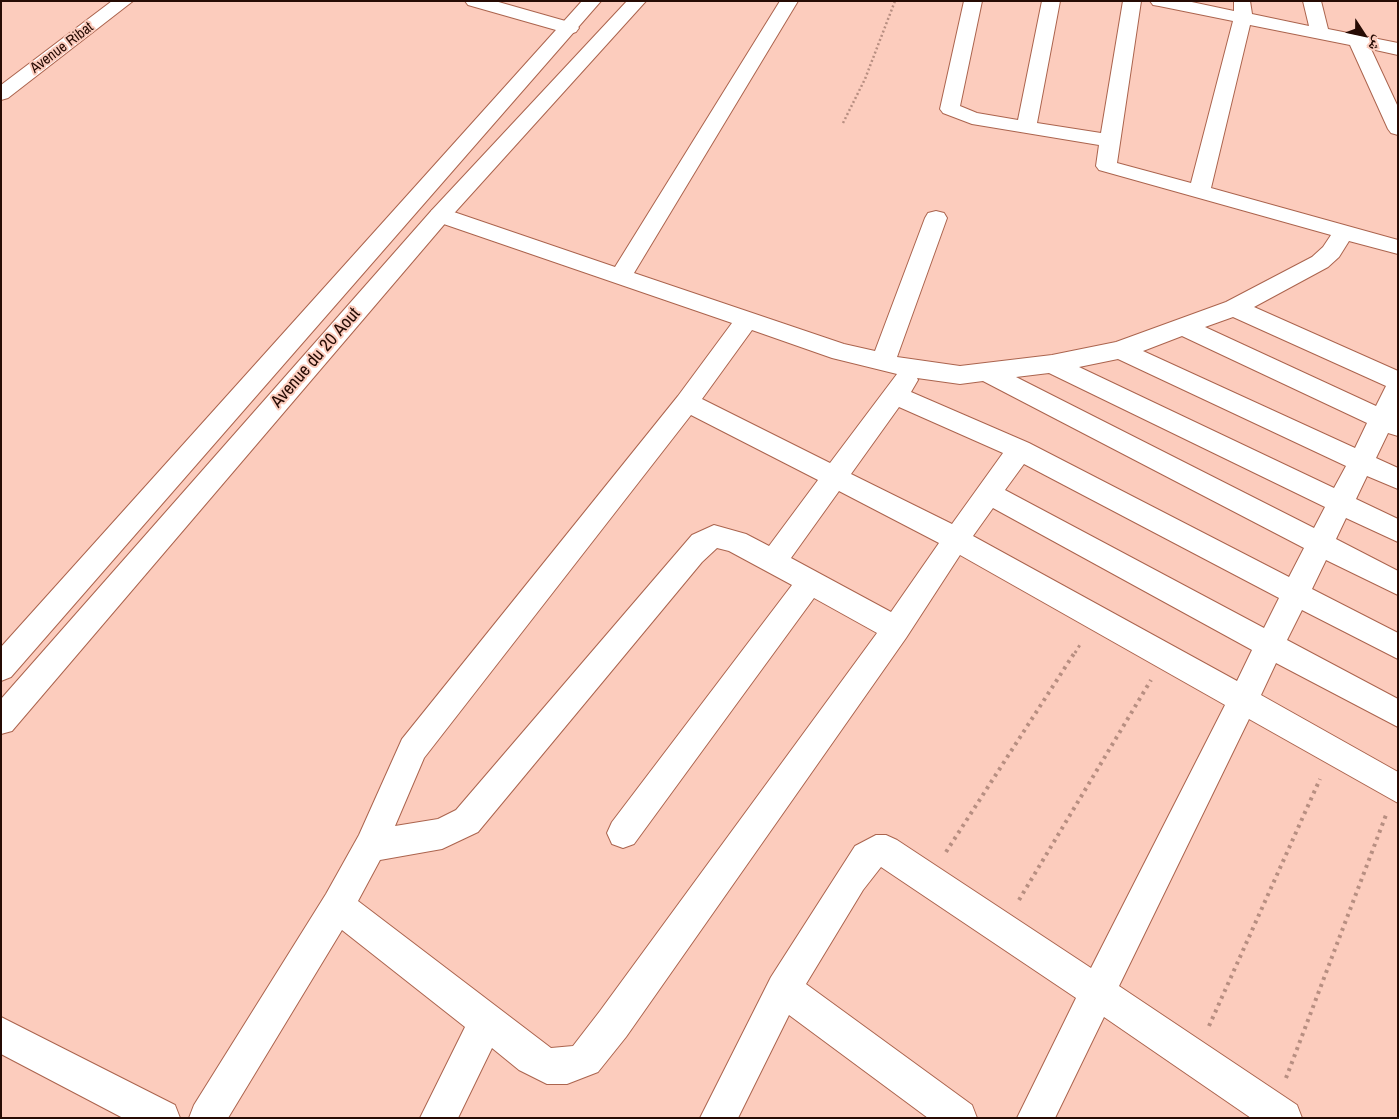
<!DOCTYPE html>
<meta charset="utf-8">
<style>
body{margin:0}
#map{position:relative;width:1399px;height:1119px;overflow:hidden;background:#fcccbd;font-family:"Archivo Narrow","Noto Naskh Arabic",sans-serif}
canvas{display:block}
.frame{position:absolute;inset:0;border:2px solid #260b04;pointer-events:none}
.north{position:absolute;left:1339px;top:10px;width:50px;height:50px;-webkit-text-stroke:4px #fcccbd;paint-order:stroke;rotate:125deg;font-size:14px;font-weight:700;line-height:20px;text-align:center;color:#260b04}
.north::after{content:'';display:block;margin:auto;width:18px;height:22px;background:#260b04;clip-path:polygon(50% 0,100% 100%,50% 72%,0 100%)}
</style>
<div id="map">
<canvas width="1399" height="1119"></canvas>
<div class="frame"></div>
<div class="north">ش</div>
</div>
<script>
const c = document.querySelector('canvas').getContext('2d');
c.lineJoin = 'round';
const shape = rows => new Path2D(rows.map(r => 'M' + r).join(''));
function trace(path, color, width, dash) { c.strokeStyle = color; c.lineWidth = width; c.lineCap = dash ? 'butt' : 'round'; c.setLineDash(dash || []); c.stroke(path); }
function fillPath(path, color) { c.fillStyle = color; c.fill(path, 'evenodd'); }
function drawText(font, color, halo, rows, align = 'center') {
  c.font = font + ' "Archivo Narrow",sans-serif'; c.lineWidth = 4; c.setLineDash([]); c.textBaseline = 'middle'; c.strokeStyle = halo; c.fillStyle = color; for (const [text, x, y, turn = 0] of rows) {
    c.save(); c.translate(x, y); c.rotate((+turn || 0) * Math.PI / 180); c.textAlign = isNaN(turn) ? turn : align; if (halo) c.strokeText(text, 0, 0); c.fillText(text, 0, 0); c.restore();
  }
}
const minor = shape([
 [112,1,133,1,8,98,1,100,1,85,112,1],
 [465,1,495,1,576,24,579,28,576,32,570,34,468,5,465,1],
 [780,1,798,1,634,273,844,344,875,351,925,218,928,213,936,211,944,213,947,218,897,357,960,366,1052,355,1116,342,1226,302,1312,257,1323,247,1331,235,1099,170,1096,166,1099,145,972,124,943,113,940,109,964,1,982,1,960,106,977,113,1018,120,1042,1,1060,1,1037,123,1101,133,1123,1,1141,1,1117,163,1191,183,1233,21,1159,6,1153,5,1150,1,1187,1,1234,11,1234,1,1250,1,1252,14,1309,26,1303,1,1321,1,1328,29,1398,43,1398,55,1371,49,1398,107,1398,135,1391,133,1388,129,1350,45,1250,25,1211,188,1398,240,1398,254,1349,241,1339,257,1328,267,1254,307,1398,371,1398,436,1388,433,1376,458,1398,468,1398,489,1367,476,1356,499,1398,519,1398,542,1346,518,1336,539,1398,571,1398,595,1326,560,1312,589,1398,633,1398,659,1302,610,1287,640,1398,699,1398,727,1276,663,1261,695,1398,772,1398,803,1249,719,1119,986,1297,1105,1302,1118,1251,1118,1104,1017,1055,1118,1017,1118,1076,998,881,867,863,890,806,984,972,1105,977,1118,928,1118,789,1015,738,1118,700,1118,771,977,855,846,876,835,886,835,897,840,1091,968,1225,705,960,555,906,638,626,1037,598,1072,567,1084,547,1084,519,1070,492,1048,458,1118,420,1118,465,1027,342,930,228,1118,189,1118,194,1105,326,894,359,835,402,739,678,396,732,323,432,220,429,215,432,210,440,208,448,210,615,267,780,1],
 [1233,317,1386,386,1376,406,1205,327,1233,317],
 [752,330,832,358,897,374,830,463,702,399,752,330],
 [1182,336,1367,423,1355,448,1143,351,1182,336],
 [1118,359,1346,466,1334,488,1079,367,1118,359],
 [1049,373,1325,507,1314,528,1016,377,1049,373],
 [917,378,960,384,983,381,1304,548,1289,577,1029,443,911,392,918,380,917,378],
 [899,407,1003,453,952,524,851,474,899,407],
 [691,415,818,480,769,546,746,534,714,525,692,535,456,810,438,819,395,826,424,758,691,415],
 [1024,464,1279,598,1264,628,1005,490,1024,464],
 [839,491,939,543,891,612,791,558,839,491],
 [993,508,1252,650,1237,681,973,536,993,508],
 [717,548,729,551,792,585,612,822,607,833,612,844,623,848,634,844,814,598,877,633,600,1011,573,1046,551,1048,358,901,380,860,442,849,478,832,702,562,717,548],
 [1,1017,175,1105,180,1118,123,1118,1,1054,1,1017]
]);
const major = shape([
 [582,1,601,1,11,677,1,681,1,647,582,1],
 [627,1,646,1,448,220,12,731,1,734,1,699,432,210,627,1]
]);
trace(minor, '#ab644e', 2);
trace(major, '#ab644e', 2);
trace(shape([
 [843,123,865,79,895,1]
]), '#b78e81', 2.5, [2, 2.5]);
trace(shape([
 [1075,653,1081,643]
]), '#b78e81', 3, [2.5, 4]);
trace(shape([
 [946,852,1075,652],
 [1019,900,1151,680],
 [1209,1026,1320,779],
 [1286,1078,1386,815]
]), '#b78e81', 4, [3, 4.5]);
fillPath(minor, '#fff');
fillPath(major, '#fff');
drawText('15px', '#260b04', '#fcccbd', [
 ["Avenue Ribat",62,48,-37]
]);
drawText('18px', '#260b04', '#fcccbd', [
 ["Avenue du 20 Aout",316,358,-49]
]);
</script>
